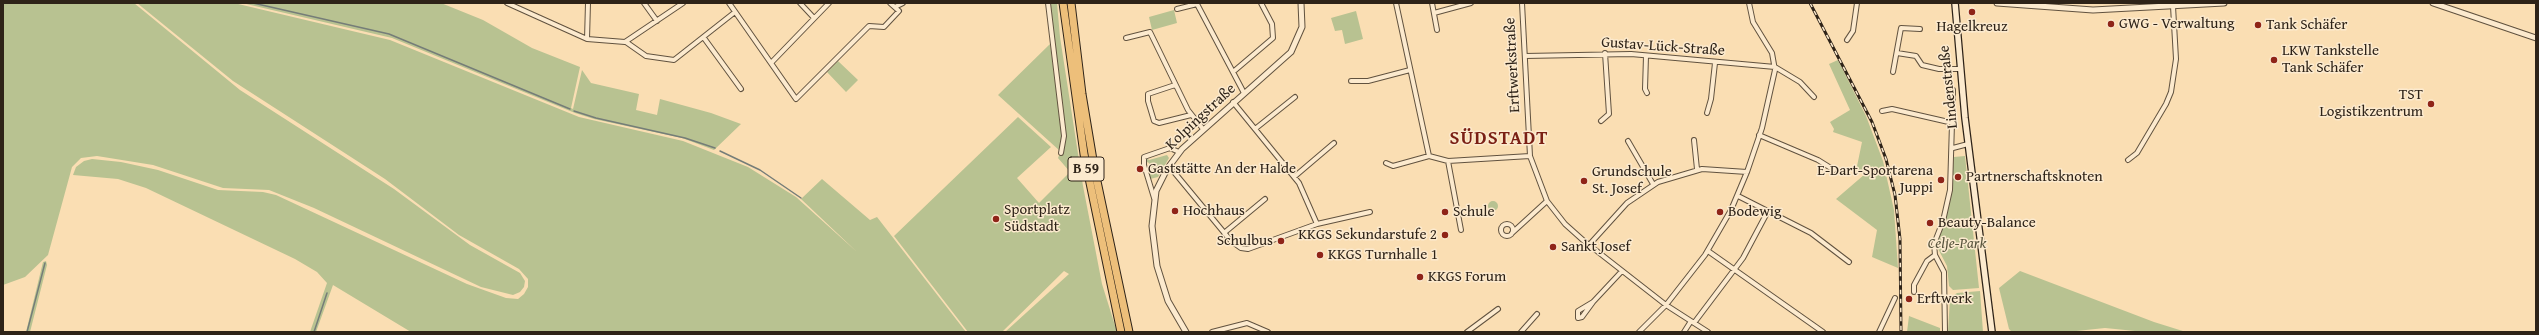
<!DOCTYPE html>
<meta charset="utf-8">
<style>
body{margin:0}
#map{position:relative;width:2539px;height:335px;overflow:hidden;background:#fadeb3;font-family:"Gentium Book Plus",serif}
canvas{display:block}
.frame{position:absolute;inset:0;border:4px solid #2e2318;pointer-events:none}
</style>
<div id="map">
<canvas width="2539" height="335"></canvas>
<div class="frame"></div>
</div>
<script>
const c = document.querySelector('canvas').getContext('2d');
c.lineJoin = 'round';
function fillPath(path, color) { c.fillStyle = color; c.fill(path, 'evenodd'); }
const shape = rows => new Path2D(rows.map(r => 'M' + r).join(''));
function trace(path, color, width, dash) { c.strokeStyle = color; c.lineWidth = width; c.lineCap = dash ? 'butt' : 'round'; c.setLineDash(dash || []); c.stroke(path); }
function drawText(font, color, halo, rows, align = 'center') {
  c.font = font + ' "Gentium Book Plus",serif'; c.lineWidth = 3; c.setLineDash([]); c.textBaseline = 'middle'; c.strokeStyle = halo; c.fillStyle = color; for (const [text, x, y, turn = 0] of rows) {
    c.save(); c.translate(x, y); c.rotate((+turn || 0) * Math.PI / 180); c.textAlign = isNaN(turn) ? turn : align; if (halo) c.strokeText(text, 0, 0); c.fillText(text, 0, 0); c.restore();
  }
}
fillPath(shape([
 [3,3,134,3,240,90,394,189,470,245,520,273,525,281,524,287,520,292,513,295,481,287,314,208,269,190,223,188,153,165,97,156,81,158,72,167,48,255,25,277,3,285],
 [137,3,234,3,390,40,579,117,683,141,748,167,796,197,857,252,801,199,822,179,870,220,877,217,966,332,411,332,333,285,316,332,310,332,327,283,317,272,295,259,146,188,118,179,73,175,76,167,84,161,92,159,121,162,158,170,218,190,263,192,276,195,467,284,506,298,518,299,524,294,528,287,528,279,519,269,459,235,385,179,233,81],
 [242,3,441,3,483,20,532,48,580,67,571,108,573,109,582,70,591,83,639,94,636,110,657,115,660,99,711,113,741,124,714,150,682,138,594,119,575,113,392,38],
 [1049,3,1057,3,1060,37,1083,186,1102,284,1117,332,1005,332,1069,274,1064,271,1002,332,968,332,894,236,1018,117,1051,147,1017,178,1039,203,1070,172,1058,158,1064,144],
 [1174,10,1177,23,1152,30,1149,17],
 [1356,11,1363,39,1345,44,1342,30,1335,31,1331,18],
 [1050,44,1062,133,1060,151,998,95],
 [1838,60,1866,116,1883,161,1894,210,1898,268,1872,257,1877,230,1836,199,1865,174,1856,171,1862,142,1833,132,1834,129,1830,122,1850,110,1829,64],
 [838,61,858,80,846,92,827,72],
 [1167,155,1169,158,1158,177,1150,179,1148,173,1151,172,1149,163,1145,161,1146,157,1149,160],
 [1965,156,1979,288,1953,290,1949,286,1947,266,1935,243,1949,205,1954,157],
 '1488 206a5 5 0 1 1 10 0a5 5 0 1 1-10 0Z',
 [46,261,47,265,30,332,26,332,43,262],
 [2020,271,2154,322,2186,332,2145,332,2105,328,2067,332,2012,332,2009,329,1999,288],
 [1980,291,1983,332,1948,332,1950,298,1957,293],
 [1909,316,1940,328,1940,332,1907,332]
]), '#b8c291');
trace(shape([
 [253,3,389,34,570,109],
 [574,111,596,118,685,138,715,148],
 [720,151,760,170,801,198],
 [27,332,45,263],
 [314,332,327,293]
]), '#757d78', 1.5);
const minor = shape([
 [507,3,587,39,625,42,683,3],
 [644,3,657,21],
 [729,3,796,99,869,26,884,27,899,11,890,3],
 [800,3,814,18],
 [1048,3,1064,136,1061,153],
 [1396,3,1429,156],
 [1432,3,1437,30],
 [1522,3,1530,156,1547,201,1565,224,1584,241,1666,305,1708,332],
 [895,7,903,3],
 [1177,9,1197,4,1244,93],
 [1434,13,1471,3],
 [704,38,741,89],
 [1126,38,1150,32,1188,110,1203,129],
 [587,39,588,3],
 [1847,40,1853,31,1857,3],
 [626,42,646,56,674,60,735,12],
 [1897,53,1916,56,1922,65,1939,69,1959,69],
 [1525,56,1631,54,1775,67,1800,82,1814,97],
 [1646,56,1645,89,1647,93],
 [771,63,829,3],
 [1233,72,1273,38,1272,24,1261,3],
 [1893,72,1901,28,1920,29],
 [1351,81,1368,81,1410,70],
 [1175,85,1148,94,1148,101,1154,121,1159,123,1191,115],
 [1233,102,1299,183,1317,224],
 [1882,111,1892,109,1953,123],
 [1707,113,1711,99,1715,63],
 [1601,121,1609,114,1605,53],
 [1255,129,1295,97],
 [1759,135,1818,160,1834,170],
 [1694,140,1697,169],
 [1628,141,1653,184],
 [1953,148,1968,144],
 [2128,160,2137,153,2166,104,2171,92,2176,59,2173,6],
 [1448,161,1461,230],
 [1386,163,1393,166,1429,156,1448,161,1530,156],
 [1169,166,1231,241,1241,248,1248,249,1317,224,1370,212],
 [1294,177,1334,143],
 [1738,196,1811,233,1849,262],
 [1154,198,1144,165,1144,157,1170,148,1179,152],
 '1501 230a6 6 0 1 1 12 0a6 6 0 1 1-12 0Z',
 [1224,233,1265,199],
 [1512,233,1547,201],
 [1589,245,1627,203,1658,182,1702,169,1747,172],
 [1708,251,1823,332],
 [1935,255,1944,272,1945,332],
 [1914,292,1914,285,1927,261,1935,255,1934,244,1943,221,1950,190,1953,90],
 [1593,302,1582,317,1578,318,1578,311,1593,302,1622,271],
 [1694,323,1743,258,1768,211],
 [1212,332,1247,323,1268,332],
 [1467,332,1498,309],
 [1521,332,1537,314],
 [1639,332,1666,305,1705,255,1731,210,1747,172,1762,128,1775,70,1772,53,1753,22,1749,3],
 [1684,332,1691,321],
 [1879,332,1895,298]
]);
const tertiary = shape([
 [1997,3,2093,10,2224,3],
 [2433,3,2536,38],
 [1186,332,1168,301,1157,266,1152,226,1156,191,1167,169,1182,149,1291,52,1302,27,1301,3]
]);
const secondary = shape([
 [1955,3,1965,118,1992,332]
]);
const motorway = shape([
 [1063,3,1084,154,1121,332],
 [1071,3,1082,94,1095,172,1129,332]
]);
trace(minor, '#61523f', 6);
trace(tertiary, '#61523f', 7);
trace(secondary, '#2e2318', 8);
trace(motorway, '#2e2318', 9);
trace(minor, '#fceace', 4);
trace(tertiary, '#fceace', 5);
trace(secondary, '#fceace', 5.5);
trace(motorway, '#edbf7a', 7);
const rail = shape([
 [1810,3,1872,122,1886,159,1895,195,1900,239,1901,332]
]);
trace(rail, '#2e2318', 3);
trace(rail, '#fceace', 1.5, [4.5]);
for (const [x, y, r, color] of [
 [1972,12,4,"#8f2418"],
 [2111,24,4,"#8f2418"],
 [2258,25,4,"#8f2418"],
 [2274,60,4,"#8f2418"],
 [2431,104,4,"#8f2418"],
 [1140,169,4,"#8f2418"],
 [1958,177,4,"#8f2418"],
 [1941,180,4,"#8f2418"],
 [1584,181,4,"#8f2418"],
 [1175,211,4,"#8f2418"],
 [1445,212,4,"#8f2418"],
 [1720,212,4,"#8f2418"],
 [996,219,4,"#8f2418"],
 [1930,223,4,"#8f2418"],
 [1445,235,4,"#8f2418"],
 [1281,241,4,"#8f2418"],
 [1553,247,4,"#8f2418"],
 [1320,255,4,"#8f2418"],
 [1420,277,4,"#8f2418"],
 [1909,299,4,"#8f2418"]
]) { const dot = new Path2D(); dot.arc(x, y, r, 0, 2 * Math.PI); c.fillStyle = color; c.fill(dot); trace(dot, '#fceace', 1.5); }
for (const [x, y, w] of [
 [1086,169,36]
]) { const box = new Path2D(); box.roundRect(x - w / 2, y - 12, w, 24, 3); c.fillStyle = '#fceace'; c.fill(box); trace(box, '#2e2318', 1); }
drawText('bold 14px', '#2e2318', null, [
 ["B 59",1086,169]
]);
drawText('15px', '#2e2318', '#fceace', [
 ["GWG - Verwaltung",2119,24],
 ["Tank Schäfer",2266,25],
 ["Hagelkreuz",1972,27,"center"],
 ["LKW Tankstelle",2282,51],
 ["Tank Schäfer",2282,68],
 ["TST",2423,95,"right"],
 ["Logistikzentrum",2423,112,"right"],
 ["Gaststätte An der Halde",1148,169],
 ["E-Dart-Sportarena",1933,171,"right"],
 ["Juppi",1933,188,"right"],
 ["Grundschule",1592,172],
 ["St. Josef",1592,189],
 ["Partnerschaftsknoten",1966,177],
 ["Sportplatz",1004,210],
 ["Südstadt",1004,227],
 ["Hochhaus",1183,211],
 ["Schule",1453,212],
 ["Bodewig",1728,212],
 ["Beauty-Balance",1938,223],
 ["KKGS Sekundarstufe 2",1437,235,"right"],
 ["Schulbus",1273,241,"right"],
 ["Sankt Josef",1561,247],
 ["KKGS Turnhalle 1",1328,255],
 ["KKGS Forum",1428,277],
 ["Erftwerk",1917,299]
], 'left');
drawText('15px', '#2e2318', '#fceace', [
 ["Gustav-Lück-Straße",1663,47,4],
 ["Erftwerkstraße",1513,65,-93],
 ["Lindenstraße",1949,87,-96],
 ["Kolpingstraße",1201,117,-43]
]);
drawText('italic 15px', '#57533c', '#fceace', [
 ["Celje-Park",1957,244]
]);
c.letterSpacing = '1px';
drawText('bold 19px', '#7a1f14', '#fceace', [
 ["SÜDSTADT",1499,139]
]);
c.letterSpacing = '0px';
</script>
